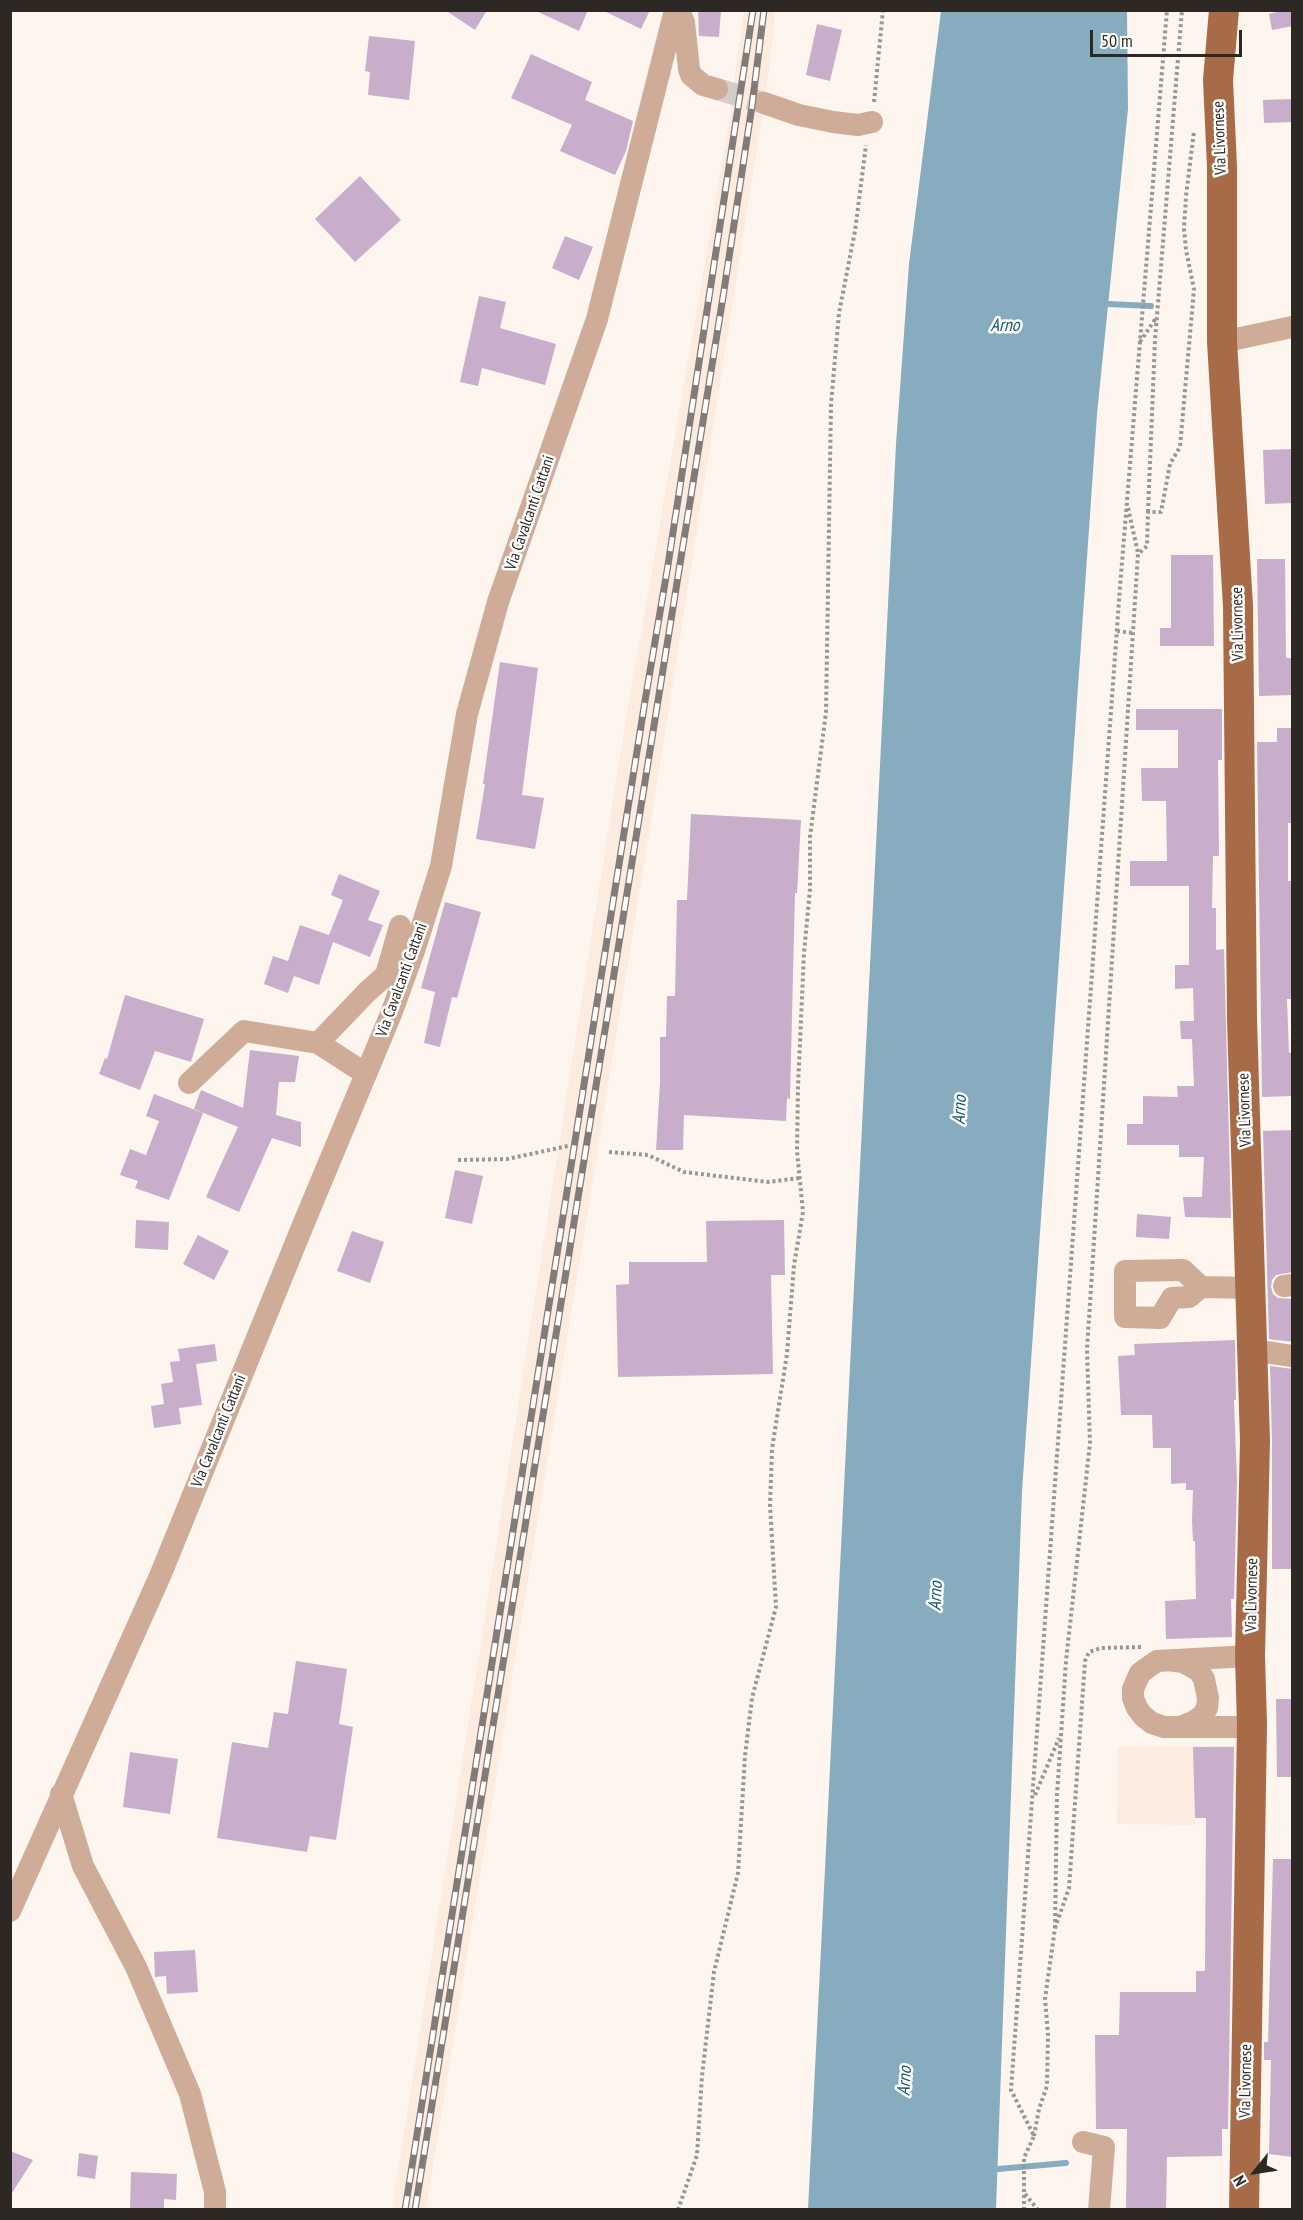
<!DOCTYPE html>
<style>
body{margin:0}
#map{position:relative;width:1303px;height:2220px;overflow:hidden;background:#fef5ef;font-family:"PT Sans Narrow",sans-serif}
canvas{display:block}
.frame{position:absolute;inset:0;border:12px solid #2e2824;pointer-events:none}
.north{position:absolute;left:1225px;top:2142px;width:60px;height:60px;-webkit-text-stroke:4px #fff;paint-order:stroke;rotate:240deg;font-size:16px;font-weight:700;line-height:24px;text-align:center;color:#2e2824}
.north::after{content:'';display:block;margin:auto;width:21px;height:27px;background:#2e2824;clip-path:polygon(50% 0,100% 100%,50% 72%,0 100%)}
.scale{position:absolute;left:1090px;top:30px;width:152px;height:27px;box-sizing:border-box;border:3px solid #2e2824;border-top:0;padding-left:8px;font-size:18px;line-height:21px;white-space:nowrap;color:#2e2824;-webkit-text-stroke:4px #fff;paint-order:stroke}
</style>
<div id="map">
<canvas width="1303" height="2220"></canvas>
<div class="frame"></div>
<div class="north">N</div>
<div class="scale">50 m</div>
</div>
<script>
const c = document.querySelector('canvas').getContext('2d');
c.lineJoin = 'round';
function fillPath(path, color) { c.fillStyle = color; c.fill(path, 'evenodd'); }
const shape = rows => new Path2D(rows.map(r => 'M' + r).join(''));
function trace(path, color, width, dash) { c.strokeStyle = color; c.lineWidth = width; c.lineCap = dash ? 'butt' : 'round'; c.setLineDash(dash || []); c.stroke(path); }
function drawText(font, color, halo, rows, align = 'center') {
  c.font = font + ' "PT Sans Narrow",sans-serif'; c.lineWidth = 5; c.setLineDash([]); c.textBaseline = 'middle'; c.strokeStyle = halo; c.fillStyle = color; for (const [text, x, y, turn = 0] of rows) {
    c.save(); c.translate(x, y); c.rotate((+turn || 0) * Math.PI / 180); c.textAlign = isNaN(turn) ? turn : align; if (halo) c.strokeText(text, 0, 0); c.fillText(text, 0, 0); c.restore();
  }
}
fillPath(shape([
 [744,11,775,11,770,65,656,790,426,2209,392,2210,619,762,727,134],
 [1239,1746,1240,1801,1194,1801,1195,1825,1117,1824,1118,1747]
]), '#fcebdf');
fillPath(shape([
 [941,11,1127,11,1128,109,1097,414,1022,1491,996,2209,808,2209,896,444,909,264]
]), '#87acbf');
trace(shape([
 [1108,304,1151,306],
 [998,2169,1066,2163]
]), '#87acbf', 6);
fillPath(shape([
 [445,10,487,10,475,30],
 [534,10,588,10,579,31],
 [602,10,650,10,641,29],
 [698,10,721,10,719,37,699,36],
 [1286,10,1293,10,1293,26,1272,30,1269,14],
 [817,24,842,30,830,81,806,75],
 [369,36,415,41,409,100,368,95,370,72,365,71],
 [531,54,592,82,585,100,633,121,626,151,615,175,560,151,572,125,511,98],
 [1293,99,1293,122,1264,123,1263,100],
 [360,176,401,220,355,262,315,219],
 [565,236,593,247,579,280,552,268],
 [479,296,506,302,500,328,556,344,545,385,482,368,478,386,460,382],
 [1293,449,1293,503,1265,504,1263,450],
 [1171,555,1213,555,1214,646,1160,646,1160,628,1171,628],
 [1257,559,1285,559,1286,658,1293,658,1293,695,1259,696],
 [500,662,538,668,522,795,544,798,535,849,476,839,485,784,483,784],
 [1136,709,1222,709,1222,760,1218,760,1219,856,1213,856,1212,908,1216,908,1216,950,1224,949,1231,1218,1185,1217,1183,1197,1202,1197,1204,1157,1179,1157,1179,1145,1127,1145,1127,1124,1143,1124,1143,1096,1178,1097,1177,1086,1194,1086,1192,1039,1181,1039,1180,1021,1194,1021,1193,988,1175,989,1175,965,1189,965,1189,886,1130,886,1130,861,1167,861,1166,801,1142,801,1141,768,1178,768,1178,730,1136,730],
 [1277,728,1293,728,1293,823,1288,823,1288,881,1293,881,1293,999,1287,999,1289,1053,1293,1052,1293,1096,1262,1097,1257,742,1277,742],
 [691,814,801,820,797,893,795,893,790,1099,787,1098,786,1121,684,1115,683,1150,656,1150,660,1083,660,1037,666,1037,667,996,675,996,677,900,687,900],
 [339,874,380,891,368,920,383,925,370,957,333,942,319,985,294,976,288,993,264,984,273,956,288,961,300,925,329,935,343,900,331,895],
 [445,902,481,912,457,998,452,997,440,1047,424,1043,435,992,421,988],
 [125,995,204,1019,191,1062,155,1051,140,1090,99,1074,105,1058,107,1059],
 [250,1050,299,1056,295,1082,279,1082,276,1115,301,1122,301,1147,272,1138,239,1212,206,1197,238,1127,194,1109,201,1090,243,1108],
 [154,1094,203,1113,169,1200,135,1188,138,1181,120,1175,130,1149,146,1155,159,1121,146,1116],
 [1293,1130,1293,1272,1276,1275,1272,1280,1271,1287,1273,1294,1278,1298,1293,1299,1293,1342,1269,1339,1263,1131],
 [455,1170,483,1176,472,1224,445,1218],
 [1137,1214,1171,1217,1169,1239,1136,1237],
 [136,1220,169,1222,168,1250,135,1248],
 [784,1220,785,1275,771,1275,773,1374,618,1377,616,1285,629,1284,629,1262,707,1262,706,1221],
 [352,1231,384,1242,370,1283,337,1271],
 [198,1235,229,1251,214,1280,183,1264],
 [1235,1340,1236,1400,1234,1400,1237,1482,1234,1599,1231,1599,1232,1637,1166,1639,1165,1601,1196,1599,1195,1541,1193,1541,1192,1520,1193,1490,1186,1490,1186,1483,1171,1484,1171,1448,1153,1448,1152,1415,1121,1415,1118,1356,1135,1355,1134,1344],
 [215,1344,217,1361,196,1364,202,1405,179,1408,181,1424,154,1428,151,1406,164,1404,161,1384,173,1382,170,1362,180,1361,178,1349],
 [1270,1366,1293,1369,1293,1391,1291,1391,1293,1569,1272,1569,1272,1440],
 [296,1661,347,1669,339,1724,353,1727,336,1840,310,1836,307,1852,217,1838,232,1742,268,1748,274,1712,288,1714],
 [1276,1699,1293,1699,1293,1777,1277,1777],
 [1193,1747,1234,1747,1228,2129,1222,2129,1222,2156,1167,2157,1166,2210,1126,2210,1127,2129,1096,2129,1095,2035,1119,2035,1120,1992,1196,1992,1196,1971,1205,1971,1206,1818,1195,1818],
 [130,1752,178,1759,170,1814,123,1807],
 [1273,1859,1293,1859,1293,2157,1269,2154,1271,2060,1264,2060,1264,2042,1268,2042],
 [195,1950,198,1992,167,1994,166,1976,155,1977,154,1952],
 [10,2151,33,2160,10,2196],
 [79,2153,98,2156,95,2179,77,2176],
 [131,2172,177,2174,176,2200,164,2199,164,2210,130,2210]
]), '#c8aeca');
trace(shape([
 [717,89,764,103]
]), '#d4ccc6', 22, [22, 11]);
trace(shape([
 [874,102,883,10],
 [1140,342,1156,318],
 [1128,508,1138,553],
 [1148,512,1155,340,1182,10],
 [1117,631,1133,633],
 [609,1152,648,1155,684,1172,768,1182,800,1178],
 [458,1160,507,1159,568,1146],
 [1035,1795,1059,1738],
 [1055,1928,1057,1795,1066,1661,1090,1443,1087,1350,1138,554,1147,546,1148,512,1161,512,1170,464,1180,447,1194,289,1186,250,1184,229,1186,196,1194,131],
 [1034,2136,1039,2109,1047,2086,1048,2034,1045,1999,1055,1928,1069,1888,1085,1661,1089,1652,1101,1648,1142,1647],
 [1025,2194,1038,2210],
 [678,2210,697,2155,702,2076,714,1972,738,1873,745,1756,752,1698,776,1607,770,1505,772,1449,787,1354,794,1265,803,1212,797,1151,798,1087,804,953,810,889,810,837,826,712,831,404,839,313,855,231,866,145],
 [1024,2210,1024,2158,1034,2136,1011,2090,1120,587,1167,10]
]), '#9d9590', 4, [3, 3]);
trace(shape([
 [678,10,684,22,689,69,691,75,703,85,717,89],
 [764,103,799,115,833,122,858,125,872,122],
 [1222,342,1292,327],
 [318,1043,367,992,386,975,400,926],
 [189,1083,244,1031,318,1043,366,1074],
 [1284,1286,1292,1285],
 [1201,1287,1183,1270,1125,1271,1125,1317,1160,1318,1172,1298,1189,1297,1201,1287,1250,1288],
 [1252,1350,1292,1356],
 [1250,1656,1157,1661,1140,1673,1133,1689,1133,1698,1137,1708,1143,1716,1152,1723,1164,1727,1241,1727,1252,1725],
 [1175,1661,1183,1662,1199,1671,1204,1679,1208,1698,1207,1708,1202,1716,1193,1722,1180,1727],
 [61,1794,83,1866,136,1967,190,2094,215,2192,215,2210],
 [10,1911,160,1576,303,1225,391,1014,415,948,441,866,467,714,498,602,597,319,675,10],
 [1083,2142,1104,2147,1099,2210]
]), '#cfac98', 22);
trace(shape([
 [1224,10,1218,80,1222,167,1222,342,1238,606,1242,1019,1255,1441,1250,1656,1252,1725,1244,2210]
]), '#a86b48', 30);
const rail = shape([
 [405,2210,645,701,668,565,753,10],
 [415,2210,723,297,752,106,764,10]
]);
trace(rail, '#837b77', 7);
trace(rail, '#fff', 4.5, [14]);
drawText('16px', '#2e2824', '#fff', [
 ["Via Livornese",1220,138,-92],
 ["Via Cavalcanti Cattani",530,513,-71],
 ["Via Livornese",1238,624,-91],
 ["Via Cavalcanti Cattani",402,980,-70],
 ["Via Livornese",1245,1110,-92],
 ["Via Cavalcanti Cattani",219,1431,-68],
 ["Via Livornese",1252,1595,-89],
 ["Via Livornese",1246,2081,-89]
]);
drawText('italic 18px', '#125773', '#fff', [
 ["Arno",1005,326],
 ["Arno",960,1110,-87],
 ["Arno",936,1596,-87],
 ["Arno",905,2081,-86]
]);
</script>
